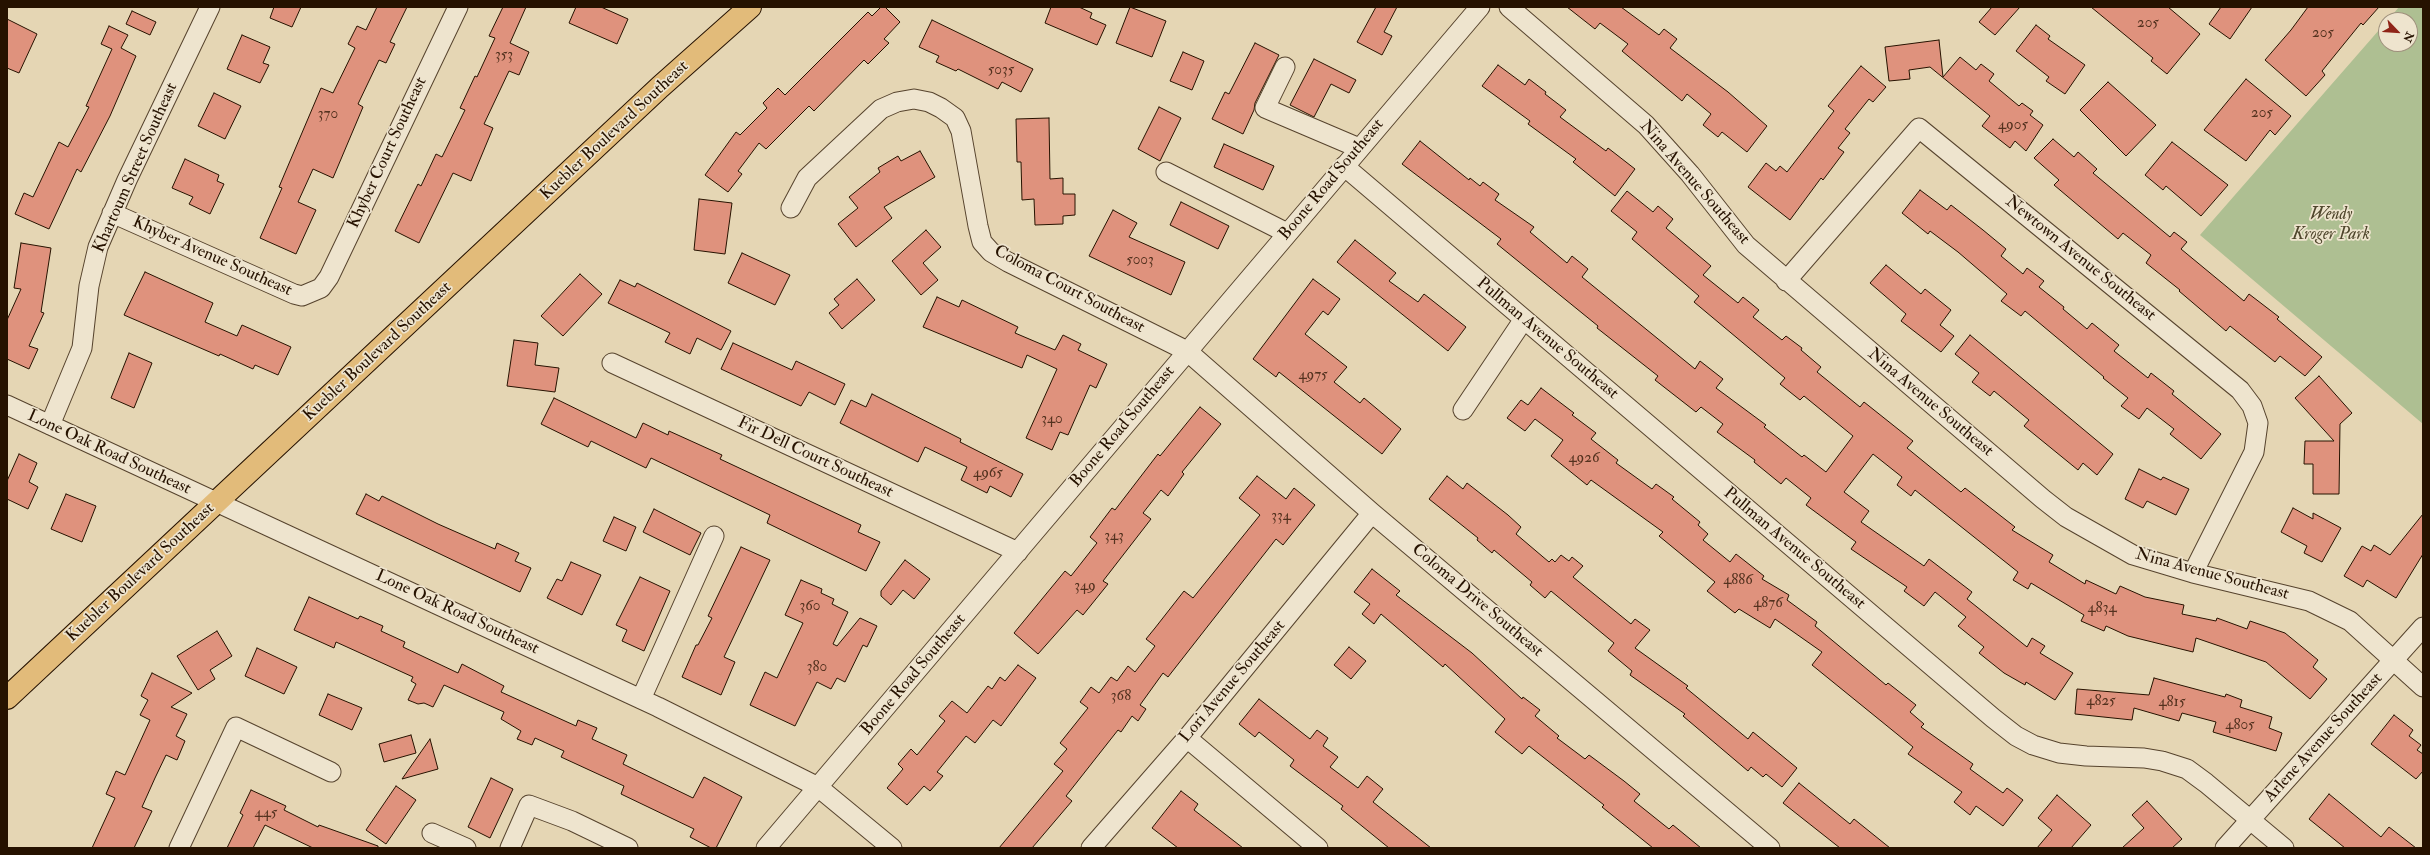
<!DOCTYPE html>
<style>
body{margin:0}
#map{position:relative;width:2430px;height:855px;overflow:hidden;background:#e5d6b4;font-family:"IM FELL Double Pica",serif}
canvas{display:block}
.frame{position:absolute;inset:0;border:8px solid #261200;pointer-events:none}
.north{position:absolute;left:2378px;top:12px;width:40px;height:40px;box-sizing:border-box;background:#eee4ce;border:1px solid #9e907c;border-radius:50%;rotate:115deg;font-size:11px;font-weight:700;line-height:16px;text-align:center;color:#261200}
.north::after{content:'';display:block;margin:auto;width:14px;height:18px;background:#8f2418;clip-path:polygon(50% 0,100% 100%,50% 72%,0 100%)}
</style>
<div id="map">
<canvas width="2430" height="855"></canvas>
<div class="frame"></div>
<div class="north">N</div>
</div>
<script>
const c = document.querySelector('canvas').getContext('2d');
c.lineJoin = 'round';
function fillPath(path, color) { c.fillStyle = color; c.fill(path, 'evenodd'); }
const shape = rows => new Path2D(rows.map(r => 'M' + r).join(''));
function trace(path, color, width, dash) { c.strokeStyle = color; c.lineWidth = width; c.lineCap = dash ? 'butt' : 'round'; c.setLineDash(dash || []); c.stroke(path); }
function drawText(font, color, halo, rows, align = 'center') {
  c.font = font + ' "IM FELL Double Pica",serif'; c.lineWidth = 3.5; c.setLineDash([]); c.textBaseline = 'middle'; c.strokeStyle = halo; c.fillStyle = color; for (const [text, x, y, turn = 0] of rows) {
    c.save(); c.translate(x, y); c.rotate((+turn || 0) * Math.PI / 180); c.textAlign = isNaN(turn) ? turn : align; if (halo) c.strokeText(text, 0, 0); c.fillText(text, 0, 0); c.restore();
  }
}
fillPath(shape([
 [2399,7,2423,7,2423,424,2200,235,2386,22,2386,44,2410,44,2410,20,2388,20]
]), '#aebf92');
const building = shape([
 [274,7,301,7,292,27,270,18,274,7],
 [377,7,407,7,390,42,395,44,386,63,379,60,358,104,363,107,333,178,313,169,298,202,316,210,296,254,260,238,282,188,279,187,321,88,333,93,355,48,348,44,357,26,366,30,377,7],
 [503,7,526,7,510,43,529,52,519,75,509,71,484,124,493,128,471,181,453,173,419,243,395,231,418,184,421,186,436,154,442,157,465,110,460,108,475,76,477,77,495,38,489,36,503,7],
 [576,7,601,7,628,19,617,44,569,23,576,7],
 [881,7,885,7,900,22,884,39,889,43,868,64,864,60,814,111,809,106,766,149,759,143,738,171,742,174,728,192,705,175,736,132,740,135,767,108,763,103,778,88,785,95,868,12,872,16,881,7],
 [1051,7,1079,7,1092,13,1090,18,1106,25,1097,45,1045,23,1051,7],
 [1130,7,1166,21,1152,57,1116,43,1130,7],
 [1376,7,1397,7,1384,32,1392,36,1382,55,1357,42,1376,7],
 [1567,7,1621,7,1659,35,1664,29,1677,39,1670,48,1728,92,1767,126,1747,152,1722,132,1718,137,1703,125,1711,114,1687,94,1682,101,1622,51,1628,44,1600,23,1595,29,1567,7],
 [1992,7,2020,7,1995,35,1979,22,1992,7],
 [2091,7,2168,7,2200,34,2167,74,2151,61,2153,58,2091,7],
 [2221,7,2252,7,2230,39,2209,24,2221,7],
 [2308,7,2379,7,2363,25,2361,23,2322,71,2325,75,2306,96,2265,60,2291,30,2308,7],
 [132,11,156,22,150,35,126,24,132,11],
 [7,19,37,34,19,73,7,68,7,19],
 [932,20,1033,69,1021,92,1002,82,998,89,958,69,956,71,936,62,939,56,919,47,932,20],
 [2036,25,2050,36,2048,39,2085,65,2065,94,2046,81,2049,77,2016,51,2036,25],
 [109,26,128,35,121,48,136,56,110,116,81,172,77,169,49,229,15,214,24,193,33,197,59,142,68,147,89,107,86,106,112,49,101,44,109,26],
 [242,35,270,47,263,63,269,65,260,83,227,69,242,35],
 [1939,40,1943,77,1960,57,1976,70,1981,64,1994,74,1989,81,2019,106,2022,103,2033,111,2030,115,2043,125,2026,151,2015,141,2010,148,1982,126,1990,116,1930,67,1909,70,1910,79,1889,81,1885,47,1939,40],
 [1255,43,1279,55,1255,103,1254,110,1243,134,1212,119,1225,92,1229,94,1255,43],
 [1183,52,1204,61,1192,90,1170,81,1183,52],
 [1314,59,1356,80,1349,93,1331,84,1314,117,1290,105,1314,59],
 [1498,65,1525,85,1529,79,1546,92,1545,94,1566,110,1560,117,1606,151,1608,148,1635,169,1615,196,1573,162,1576,159,1528,124,1530,121,1482,86,1498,65],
 [1861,66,1886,87,1873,102,1869,99,1845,129,1850,133,1838,148,1844,152,1823,180,1821,178,1790,220,1748,187,1766,163,1776,171,1780,166,1787,172,1834,111,1828,106,1861,66],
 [2246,79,2291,116,2275,135,2270,130,2246,161,2204,130,2246,79],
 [2108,82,2156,125,2126,156,2080,110,2108,82],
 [214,93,241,106,225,139,198,126,214,93],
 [1159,107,1181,118,1160,161,1138,149,1159,107],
 [1049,118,1050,179,1063,178,1063,194,1075,194,1075,215,1063,216,1063,224,1035,225,1034,199,1022,200,1021,162,1017,162,1016,119,1049,118],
 [2053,139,2074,157,2078,152,2097,169,2093,173,2170,237,2174,232,2187,242,2181,249,2244,301,2249,294,2279,317,2277,319,2322,357,2305,376,2280,356,2275,362,2230,326,2226,331,2179,291,2180,290,2146,263,2151,255,2123,233,2118,239,2054,185,2059,180,2034,158,2053,139],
 [1420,141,1469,180,1470,178,1480,186,1483,182,1499,194,1495,200,1534,227,1530,232,1567,263,1572,256,1588,269,1582,277,1695,369,1700,361,1723,379,1716,388,1766,425,1764,427,1802,457,1804,455,1826,472,1853,436,1804,396,1800,400,1780,384,1785,378,1694,302,1699,296,1632,239,1637,232,1611,211,1627,191,1653,212,1658,206,1673,219,1666,228,1711,266,1703,275,1738,303,1743,297,1759,310,1753,317,1782,340,1786,336,1802,348,1801,350,1821,367,1817,372,1860,407,1864,402,1913,441,1907,448,1961,492,1965,488,2015,527,2012,530,2053,555,2049,562,2085,584,2086,580,2116,594,2120,586,2145,597,2184,605,2182,614,2216,621,2217,618,2247,629,2250,621,2285,633,2318,660,2313,667,2327,679,2310,699,2266,662,2196,638,2193,652,2128,636,2106,626,2104,631,2081,621,2084,615,2031,583,2028,589,2013,580,2018,572,1915,490,1911,496,1897,485,1902,477,1873,454,1844,492,1869,511,1861,522,1924,566,1929,559,1972,592,1967,599,2027,647,2032,638,2045,646,2040,653,2073,673,2055,700,2026,682,2025,685,2004,673,1979,653,1984,647,1958,626,1966,617,1935,592,1924,606,1904,591,1907,587,1851,549,1856,542,1806,505,1811,498,1786,478,1781,484,1754,462,1755,460,1717,432,1723,424,1701,407,1696,412,1655,380,1658,376,1597,328,1598,326,1497,244,1501,239,1402,164,1420,141],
 [2172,142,2228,185,2201,216,2166,186,2163,190,2145,175,2172,142],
 [1224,144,1274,166,1263,190,1214,167,1224,144],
 [920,151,935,177,884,207,892,218,856,247,838,224,858,208,849,197,880,172,878,168,898,156,901,161,920,151],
 [185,159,219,175,217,181,224,184,210,214,189,204,193,197,172,188,185,159],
 [1920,190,1947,210,1951,205,1983,230,2006,249,2001,256,2023,274,2027,268,2044,281,2039,287,2064,307,2063,309,2087,329,2092,323,2119,345,2114,351,2148,378,2151,373,2174,391,2172,394,2221,434,2201,459,2170,434,2174,429,2147,408,2139,419,2121,406,2128,398,2103,378,2104,377,2025,311,2021,316,2001,301,2007,294,1958,252,1930,231,1928,234,1902,213,1920,190],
 [699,199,732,203,725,254,694,250,699,199],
 [1181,202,1229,226,1218,249,1170,225,1181,202],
 [1113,210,1137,223,1129,237,1185,262,1171,295,1089,256,1113,210],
 [926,230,941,247,923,263,938,280,921,295,892,261,926,230],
 [1355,240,1396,273,1389,281,1418,302,1424,294,1466,327,1448,351,1337,262,1355,240],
 [21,243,51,248,41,312,44,313,29,346,38,349,29,369,7,359,7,320,21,289,14,288,21,243],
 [742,253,790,275,775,305,728,283,742,253],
 [1886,265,1921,294,1925,289,1951,310,1940,325,1954,336,1941,352,1901,321,1906,314,1870,283,1886,265],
 [145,272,213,303,205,322,237,336,242,325,291,347,278,375,255,365,253,369,220,354,219,356,124,315,145,272],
 [580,274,602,294,563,336,541,316,580,274],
 [857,279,875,300,842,329,829,313,839,305,834,299,857,279],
 [1313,279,1340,299,1328,315,1323,311,1305,334,1347,367,1334,382,1360,403,1364,398,1401,429,1382,454,1279,372,1276,377,1253,359,1313,279],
 [620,280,635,287,637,283,731,331,721,350,697,338,690,354,665,342,670,333,608,303,620,280],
 [937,297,959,307,962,300,1018,327,1015,333,1055,350,1063,335,1081,344,1078,350,1107,364,1096,388,1090,385,1068,435,1060,432,1052,450,1026,438,1057,369,1027,355,1022,368,923,327,937,297],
 [1970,335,2113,454,2097,475,2083,463,2078,470,2024,426,2029,420,1994,391,1990,396,1972,382,1979,373,1955,354,1970,335],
 [514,340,538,343,535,365,559,368,555,392,507,386,514,340],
 [733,343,792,370,796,361,845,384,835,405,809,392,801,406,721,369,733,343],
 [129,353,152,363,134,408,111,398,129,353],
 [2319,376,2352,413,2340,424,2339,494,2313,494,2313,464,2304,464,2305,441,2334,441,2295,398,2319,376],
 [1541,388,1574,413,1572,415,1596,433,1591,439,1618,460,1616,463,1652,489,1656,484,1674,497,1672,499,1700,522,1698,525,1708,534,1703,540,1730,562,1736,554,1764,576,1762,579,1789,595,1787,600,1817,622,1815,626,1886,685,1888,683,1916,705,1910,712,1924,724,1921,727,1973,764,1970,769,2003,793,2007,788,2023,800,2003,826,1976,806,1970,815,1954,802,1962,792,1908,754,1913,747,1812,665,1822,652,1775,619,1770,628,1739,609,1735,613,1707,591,1715,582,1659,536,1663,532,1591,480,1587,485,1551,456,1563,440,1535,419,1525,431,1507,418,1521,400,1528,405,1541,388],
 [872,394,961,439,960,442,1023,474,1011,497,990,486,987,493,961,480,967,467,925,447,918,462,840,423,851,400,866,407,872,394],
 [554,398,636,438,643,423,668,435,669,431,722,455,720,459,861,525,858,532,880,542,866,571,767,523,770,515,651,458,646,468,591,441,588,447,541,424,554,398],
 [1200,407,1221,424,1182,472,1184,474,1168,496,1161,490,1143,513,1151,519,1103,581,1108,584,1083,615,1077,610,1038,654,1014,633,1065,571,1071,576,1097,543,1090,537,1112,508,1115,510,1158,454,1160,456,1200,407],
 [19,454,37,463,29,482,38,487,28,509,7,499,7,481,19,454],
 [2139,469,2161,480,2163,477,2189,489,2176,515,2147,501,2143,508,2125,499,2139,469],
 [1257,476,1286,499,1294,488,1315,505,1283,545,1276,539,1168,677,1163,673,1140,705,1146,709,1138,721,1132,716,1121,732,1118,730,1066,796,1072,801,1032,848,999,848,1063,771,1054,764,1067,749,1060,743,1088,708,1080,702,1091,687,1099,693,1111,677,1117,681,1128,666,1135,672,1155,646,1146,639,1155,628,1184,591,1193,598,1260,515,1239,498,1257,476],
 [1447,476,1463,489,1467,483,1508,515,1521,527,1516,534,1549,562,1552,559,1555,562,1561,555,1569,561,1572,557,1583,566,1573,577,1631,624,1635,619,1650,630,1635,648,1688,686,1686,688,1748,739,1753,732,1797,768,1782,787,1766,774,1763,777,1751,767,1748,771,1683,716,1685,714,1630,675,1632,671,1608,651,1614,643,1551,591,1545,598,1530,585,1532,582,1494,550,1492,553,1477,540,1478,538,1429,499,1447,476],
 [66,494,96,506,82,542,51,529,66,494],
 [366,494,379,501,382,496,438,524,495,549,497,543,519,553,515,561,531,568,520,592,356,514,366,494],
 [2293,508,2313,519,2313,513,2341,528,2322,562,2304,553,2307,546,2281,532,2293,508],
 [654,509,701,533,690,555,643,532,654,509],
 [2423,514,2423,554,2396,598,2367,580,2363,587,2344,576,2362,546,2371,551,2374,545,2390,555,2423,514],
 [614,517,636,527,626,551,603,541,614,517],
 [741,547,770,560,724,657,735,662,721,695,682,677,696,645,698,645,712,618,708,616,741,547],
 [905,560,930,579,914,599,903,590,891,605,881,596,881,591,905,560],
 [571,562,601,575,582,615,547,598,557,579,562,581,571,562],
 [1372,569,1400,591,1396,595,1472,653,1522,699,1523,697,1540,710,1535,716,1559,736,1557,738,1585,759,1589,755,1624,781,1640,794,1634,801,1669,829,1673,825,1701,848,1653,848,1602,807,1604,805,1529,746,1522,754,1495,732,1505,719,1445,664,1443,667,1381,614,1374,624,1362,614,1370,604,1354,592,1372,569],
 [640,577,670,591,644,651,622,641,627,630,616,625,640,577],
 [801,580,822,589,821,593,834,599,832,604,848,612,833,644,837,646,860,618,877,626,867,647,863,645,845,682,837,678,831,689,817,682,795,726,750,705,765,672,777,678,803,623,785,615,801,580],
 [309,597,358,619,360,616,383,626,381,631,405,642,403,647,458,673,462,664,504,686,501,692,576,726,578,720,597,728,592,739,627,755,623,764,693,798,704,777,742,797,716,848,711,848,690,837,694,829,621,794,624,786,561,757,564,751,535,738,532,745,517,739,521,731,501,719,504,712,444,685,433,707,424,703,418,704,408,700,416,684,411,681,413,677,336,642,334,648,294,630,309,597],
 [217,631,232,656,210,670,215,679,198,690,177,656,217,631],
 [1349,647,1366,661,1351,679,1334,665,1349,647],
 [257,648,297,667,284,694,245,676,257,648],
 [1018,665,1036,678,1001,726,993,720,975,743,966,736,937,772,943,776,930,791,924,786,907,805,887,788,903,769,898,764,911,749,917,755,945,721,939,716,952,701,967,713,988,686,992,689,1000,677,1005,681,1018,665],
 [152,673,192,693,171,707,187,714,176,736,185,741,177,760,166,755,155,778,142,807,152,811,134,848,92,848,115,798,106,794,116,771,125,775,150,720,140,715,148,700,141,696,152,673],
 [2154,678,2225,697,2226,694,2242,700,2240,707,2272,717,2269,728,2282,733,2276,751,2213,732,2216,722,2182,713,2179,721,2134,708,2132,720,2075,714,2077,689,2149,695,2154,678],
 [328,694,362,708,352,730,319,715,328,694],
 [1259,699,1310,739,1317,730,1328,738,1323,746,1338,757,1330,767,1358,788,1367,776,1383,789,1373,802,1431,848,1389,848,1341,809,1343,806,1290,766,1294,760,1259,732,1255,737,1239,724,1259,699],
 [2394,715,2413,730,2409,736,2421,745,2417,750,2423,754,2423,771,2416,779,2371,744,2394,715],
 [411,735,416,753,384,762,379,744,411,735],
 [430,739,438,769,402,779,430,739],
 [491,778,513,789,490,838,468,827,491,778],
 [1799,783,1850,824,1854,819,1890,848,1840,848,1783,803,1799,783],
 [396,786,416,800,386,844,366,830,396,786],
 [251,790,286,806,284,810,318,827,319,825,378,846,378,848,313,848,265,825,253,848,227,848,243,815,240,813,251,790],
 [1181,791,1198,804,1194,810,1243,848,1178,848,1152,828,1181,791],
 [2329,794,2381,837,2389,827,2416,848,2345,848,2309,819,2329,794],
 [2057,795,2091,825,2071,848,2037,848,2052,830,2038,818,2057,795],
 [2147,801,2182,839,2172,848,2122,848,2144,828,2132,815,2147,801]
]);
fillPath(building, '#df927d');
trace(building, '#261200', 1);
const minor = shape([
 [1509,7,1646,125,1690,174,1746,245,2043,499,2066,517,2133,555,2193,573,2309,601,2350,621,2423,687],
 [1285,67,1265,108,1359,148],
 [1344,166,1993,718,2016,736,2033,745,2059,753,2086,756,2144,758,2162,761,2187,769,2206,783,2284,848],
 [1166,172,1287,233],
 [791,208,807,178,881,109,897,102,914,99,929,102,941,108,955,118,961,131,978,226,982,242,991,252,1008,262,1187,351,1372,513,1770,848],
 [112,213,294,294,302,296,321,288,329,277,458,7],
 [1786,281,1919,128,2240,390,2252,406,2258,423,2254,452,2193,573],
 [612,363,1018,552],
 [7,405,658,707,818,787,892,848],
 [1463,410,1524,319],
 [50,425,82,348,89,286,98,247,127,180,210,7],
 [641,699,714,536],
 [1187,738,1318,848],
 [432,833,466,848],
 [179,848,236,727,331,772],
 [510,848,529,805,572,821,628,848],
 [766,848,1480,7],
 [1091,848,1187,738,1372,513],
 [2225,848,2423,627]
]);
const major = shape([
 [7,698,660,87,750,7]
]);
trace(minor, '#56432d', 21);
trace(major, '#261200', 24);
trace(minor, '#eee4ce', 19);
trace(major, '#e2bb7a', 22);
drawText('15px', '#54321f', null, [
 ["205",2148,24],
 ["205",2323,34],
 ["353",504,56],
 ["5035",1001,71],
 ["205",2262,114],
 ["370",328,115],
 ["4905",2013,126],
 ["5003",1140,261],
 ["4975",1313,376],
 ["340",1052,420],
 ["4926",1584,459],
 ["4965",988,474],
 ["334",1281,517],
 ["343",1114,537],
 ["4886",1738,581],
 ["349",1085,587],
 ["4876",1768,604],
 ["360",810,607],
 ["4834",2102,609],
 ["380",817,668],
 ["368",1121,697],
 ["4825",2101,702],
 ["4815",2172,703],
 ["4805",2240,726],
 ["445",266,814]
]);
drawText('17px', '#261200', '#eee4ce', [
 ["Kuebler Boulevard Southeast",615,131,-43],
 ["Khyber Court Southeast",388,153,-65],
 ["Khartoum Street Southeast",136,168,-66],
 ["Boone Road Southeast",1332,180,-50],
 ["Nina Avenue Southeast",1694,183,49],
 ["Khyber Avenue Southeast",212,257,24],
 ["Newtown Avenue Southeast",2080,259,39],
 ["Coloma Court Southeast",1069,290,28],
 ["Pullman Avenue Southeast",1547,339,40],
 ["Kuebler Boulevard Southeast",378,352,-43],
 ["Nina Avenue Southeast",1930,403,40],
 ["Boone Road Southeast",1123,427,-50],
 ["Lone Oak Road Southeast",109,453,25],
 ["Fir Dell Court Southeast",815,458,25],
 ["Pullman Avenue Southeast",1794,549,40],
 ["Kuebler Boulevard Southeast",141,573,-43],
 ["Nina Avenue Southeast",2212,575,15],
 ["Coloma Drive Southeast",1477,601,40],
 ["Lone Oak Road Southeast",457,613,25],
 ["Boone Road Southeast",914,675,-50],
 ["Lori Avenue Southeast",1233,682,-50],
 ["Arlene Avenue Southeast",2324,738,-48]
]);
drawText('italic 17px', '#4f462c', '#eee4ce', [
 ["Wendy",2331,215],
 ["Kroger Park",2331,235]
]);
</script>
